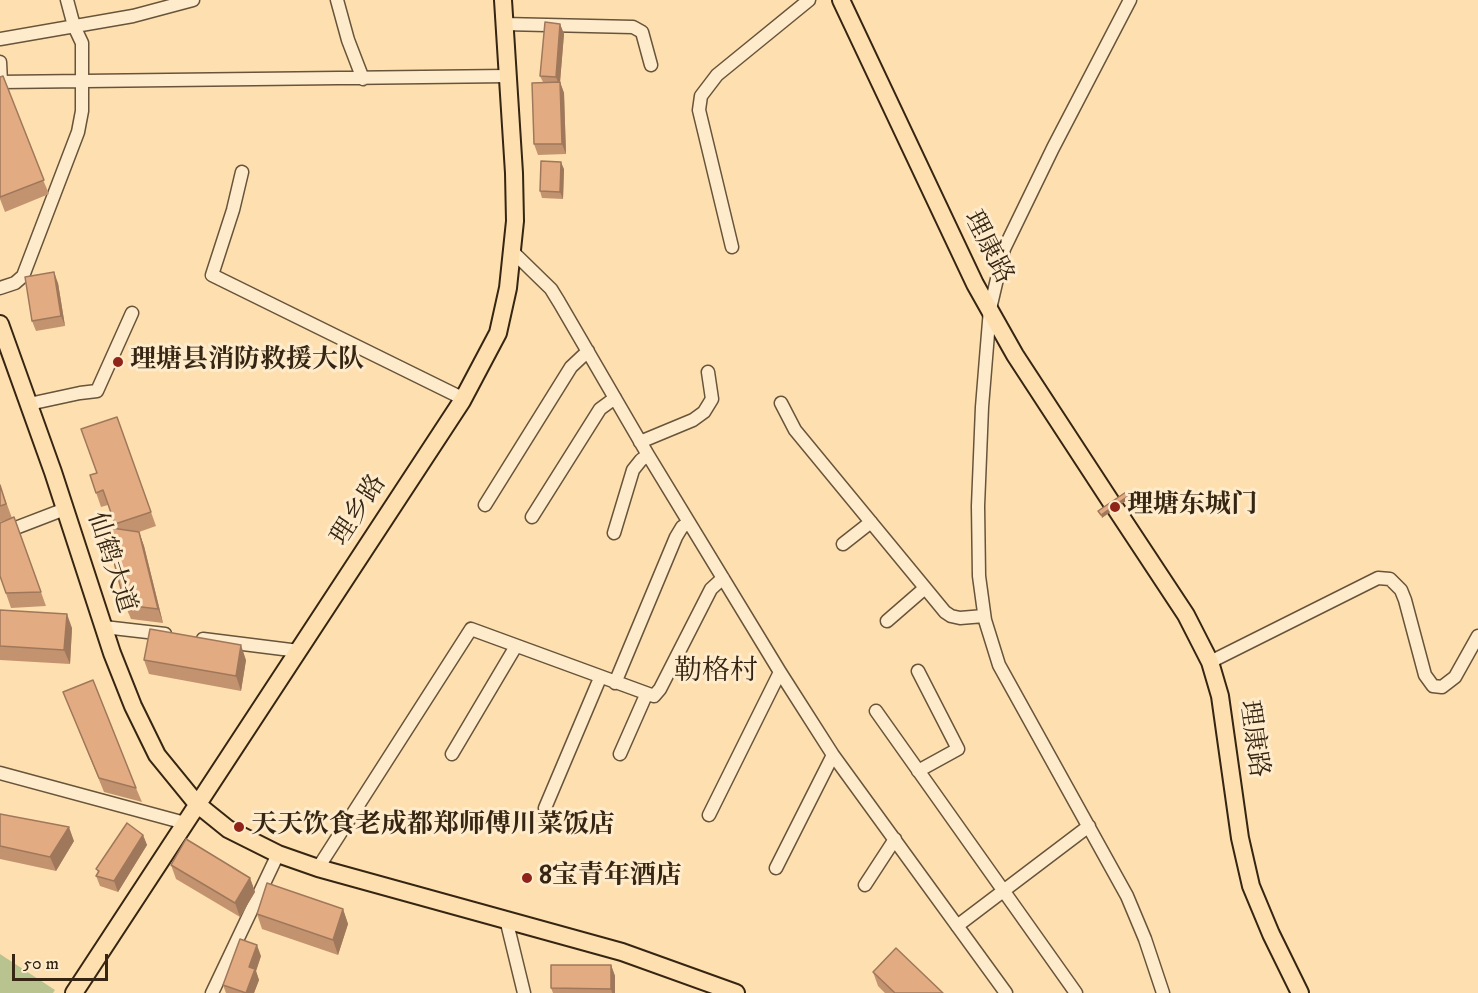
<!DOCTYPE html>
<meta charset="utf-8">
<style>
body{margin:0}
#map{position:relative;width:1478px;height:993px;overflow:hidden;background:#fee0b0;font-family:"IM FELL DW Pica",serif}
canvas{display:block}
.scale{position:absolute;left:12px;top:954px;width:96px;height:27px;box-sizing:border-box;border:3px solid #352512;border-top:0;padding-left:8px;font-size:18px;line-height:21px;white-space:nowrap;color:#352512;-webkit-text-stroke:4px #feebcc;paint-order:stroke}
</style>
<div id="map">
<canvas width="1478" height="993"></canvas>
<div class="scale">50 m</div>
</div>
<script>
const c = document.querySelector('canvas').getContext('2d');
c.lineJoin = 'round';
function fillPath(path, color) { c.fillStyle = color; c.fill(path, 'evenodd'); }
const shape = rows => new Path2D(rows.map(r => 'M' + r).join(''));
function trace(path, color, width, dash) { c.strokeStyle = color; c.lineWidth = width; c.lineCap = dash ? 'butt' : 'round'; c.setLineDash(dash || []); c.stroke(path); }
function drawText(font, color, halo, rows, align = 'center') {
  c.font = font + ' "IM FELL DW Pica","Noto Serif SC",serif'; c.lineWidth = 6; c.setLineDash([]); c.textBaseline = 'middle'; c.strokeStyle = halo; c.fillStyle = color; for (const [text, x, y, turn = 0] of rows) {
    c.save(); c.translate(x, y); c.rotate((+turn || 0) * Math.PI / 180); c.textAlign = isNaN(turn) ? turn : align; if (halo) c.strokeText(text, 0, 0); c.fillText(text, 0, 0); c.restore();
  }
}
fillPath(shape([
 [0,954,55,990,53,993,0,993]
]), '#b9c390');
const minor = shape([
 [337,0,348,40,363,79],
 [1130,0,1053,148,1004,249,990,309,982,407,978,506,979,576,985,620,999,665,1127,896,1145,939,1163,993],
 [504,24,633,27,642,32,651,65],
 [0,39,133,16,193,0],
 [0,62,1,82],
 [0,82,508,76],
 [242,172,233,210,212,275,464,399],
 [732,247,699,110,701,96,717,75,809,0],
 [513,252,551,289,559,302,648,455,780,672,833,755,1006,993],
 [0,288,15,283,23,276,78,132,82,111,82,43,74,26,67,0],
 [781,403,795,430,945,612,951,616,960,618,984,616],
 [29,404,80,393,97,391,132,313],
 [640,442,693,420,704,412,712,399,708,372],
 [485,505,571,367,588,351],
 [532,517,600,409,615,398],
 [614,533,633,470,641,460,648,455],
 [0,534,65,509],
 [843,544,871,522],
 [887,621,925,588],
 [104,627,165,634],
 [203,639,299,651],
 [1210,662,1378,578,1390,579,1401,590,1405,600,1425,675,1433,686,1442,687,1455,677,1478,636],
 [615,683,676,537,682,527,689,523],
 [876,711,1076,993],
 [452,754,516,646],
 [620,754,646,695],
 [918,771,958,749,918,671],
 [0,773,185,823],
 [545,808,600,678],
 [709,815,780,672],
 [318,868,471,629,654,696,660,689,711,589,723,578],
 [776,868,833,755],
 [865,885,895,839],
 [506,919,524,993],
 [957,926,1089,826],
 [212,993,278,854]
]);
const major = shape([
 [841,0,975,284,1015,355,1113,505],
 [0,324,53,472,112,653,133,706,157,755,197,804,228,829,278,854,318,868,622,952,736,993],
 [1116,509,1186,615,1210,662,1220,696,1240,838,1251,886,1271,934,1300,993],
 [74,993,462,401,498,333,508,288,515,221,514,173,503,0]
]);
trace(minor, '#67543a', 15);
trace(major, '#352512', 20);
trace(minor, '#feebcc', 12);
trace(major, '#fee0b0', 16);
fillPath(shape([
 [560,24,564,34,560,82,564,93,566,154,538,155,534,144,543,82,540,76],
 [0,77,49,194,5,212,0,199],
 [564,169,563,199,542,198,540,191],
 [58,283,65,326,36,331,32,321],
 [117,417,156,526,139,532,144,546,163,623,131,619,125,605,116,529,108,505,101,507,90,475,97,473],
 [0,485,12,518,0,522],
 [14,517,46,606,11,608,0,576],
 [0,610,72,628,70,664,0,660],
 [144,660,246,660,241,691,149,674],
 [63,692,136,788,142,802,104,792],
 [0,814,74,841,56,871,0,859],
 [143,835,147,845,118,892,100,886,96,876,98,872,96,869],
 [171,865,250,878,255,892,240,917,176,879],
 [343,909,348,924,338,955,262,929,257,914],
 [261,956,256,971,259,980,254,993,226,993,223,985],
 [611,965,615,976,615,993,553,993,551,988],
 [873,972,943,993,885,993,878,986]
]), '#c39370');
fillPath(shape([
 [560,24,564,34,560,82,564,93,566,154,562,144,560,88,556,77],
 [561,162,564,169,563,199,560,192],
 [54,272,58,283,65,326,61,316],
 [1128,496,1129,499,1102,518,1101,515],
 [139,532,144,546,163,623,158,609],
 [67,614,72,628,70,664,64,650],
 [241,645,246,660,241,691,236,676],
 [69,827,74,841,56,871,50,857],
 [143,835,147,845,118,892,114,881],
 [250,878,255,892,240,917,235,903],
 [343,909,348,924,338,955,333,940],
 [257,945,261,956,256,971,259,980,254,993,246,993,249,967],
 [611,965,615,976,615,993,612,993,611,989]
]), '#9f785b');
const building = shape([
 [545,22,560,24,556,77,540,76,545,22],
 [3,76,44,180,0,197,0,77,3,76],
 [560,82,562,144,534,144,532,83,560,82],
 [541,161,561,162,560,192,540,191,541,161],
 [54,272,61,316,32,321,25,277,54,272],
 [117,417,151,512,115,524,103,490,96,493,90,475,97,473,81,429,117,417],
 [0,485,6,504,0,506,0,485],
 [1126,492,1128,496,1101,515,1098,511,1126,492],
 [14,517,41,592,6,593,0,576,0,523,14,517],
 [105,527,139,532,158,609,125,605,105,527],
 [0,610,67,614,64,650,0,646,0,610],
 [150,629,241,645,236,676,144,660,150,629],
 [93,680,136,788,99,778,63,692,93,680],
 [0,814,69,827,50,857,0,846,0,814],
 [127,823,143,835,114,881,96,876,99,871,96,869,127,823],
 [186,839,250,878,235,903,171,865,186,839],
 [267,883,343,909,333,940,257,914,267,883],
 [240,939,257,945,249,967,255,969,246,993,223,985,240,939],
 [896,948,943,993,895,993,873,972,896,948],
 [551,965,611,965,611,989,551,988,551,965]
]);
fillPath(building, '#e3ab82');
trace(building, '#9f785b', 1.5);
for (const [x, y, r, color] of [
 [118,362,6,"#8f2418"],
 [1115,507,6,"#8f2418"],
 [239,827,6,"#8f2418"],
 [527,878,6,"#8f2418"]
]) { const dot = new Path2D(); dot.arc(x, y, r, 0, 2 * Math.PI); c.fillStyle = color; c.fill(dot); trace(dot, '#feebcc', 2); }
drawText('26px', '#352512', '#feebcc', [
 ["理康路",987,248,63],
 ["理乡路",360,511,-57],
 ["仙鹤大道",110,563,72],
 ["理康路",1252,739,82]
]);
drawText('bold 26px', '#352512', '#feebcc', [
 ["理塘县消防救援大队",130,362],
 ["理塘东城门",1127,507],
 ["天天饮食老成都郑师傅川菜饭店",251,827],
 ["8宝青年酒店",539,878]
], 'left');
drawText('28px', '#352512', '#feebcc', [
 ["勒格村",716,673]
]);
</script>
